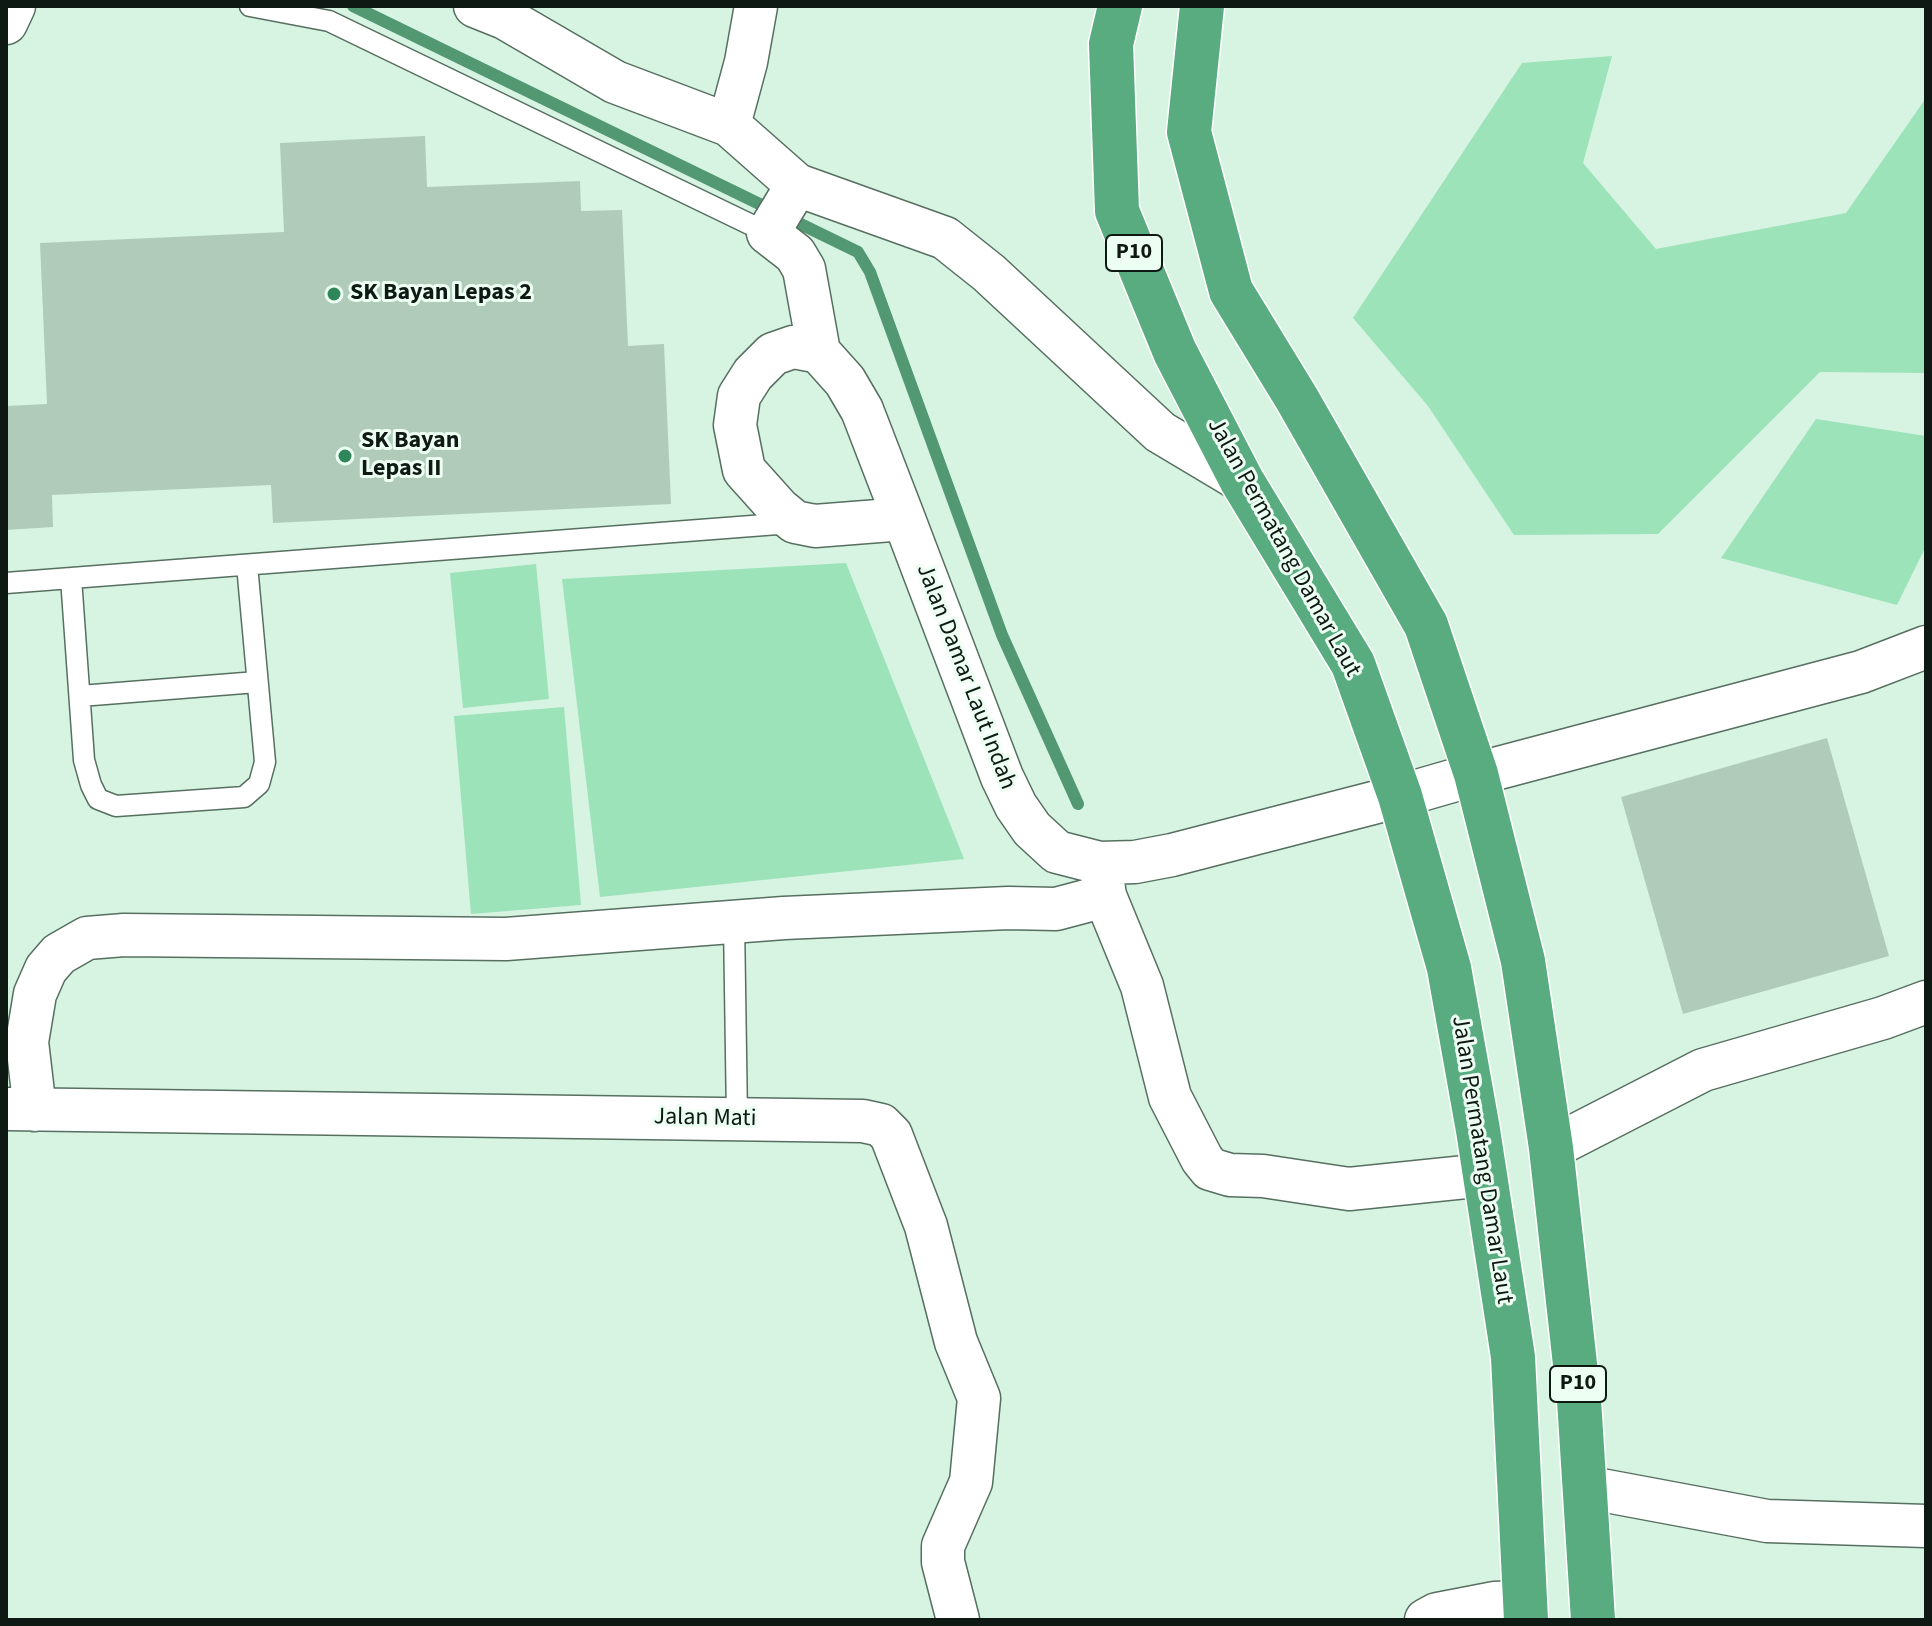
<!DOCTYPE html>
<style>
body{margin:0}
#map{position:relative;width:1932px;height:1626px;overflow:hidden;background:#d7f3e2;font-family:"Source Sans 3",sans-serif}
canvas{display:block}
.frame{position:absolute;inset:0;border:8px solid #0f1913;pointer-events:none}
</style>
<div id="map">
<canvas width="1932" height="1626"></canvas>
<div class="frame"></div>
</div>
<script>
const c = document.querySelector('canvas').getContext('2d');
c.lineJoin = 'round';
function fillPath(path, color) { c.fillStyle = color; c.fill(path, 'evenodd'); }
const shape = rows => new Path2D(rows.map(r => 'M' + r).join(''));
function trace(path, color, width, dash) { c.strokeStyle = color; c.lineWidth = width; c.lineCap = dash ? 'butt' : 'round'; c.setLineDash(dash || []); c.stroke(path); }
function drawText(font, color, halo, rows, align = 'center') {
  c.font = font + ' "Source Sans 3",sans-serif'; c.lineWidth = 6; c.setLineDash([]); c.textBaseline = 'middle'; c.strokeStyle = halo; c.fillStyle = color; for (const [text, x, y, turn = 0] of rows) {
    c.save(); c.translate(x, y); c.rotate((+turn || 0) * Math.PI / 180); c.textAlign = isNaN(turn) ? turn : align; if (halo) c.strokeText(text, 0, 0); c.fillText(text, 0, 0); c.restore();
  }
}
fillPath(shape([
 [1612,56,1583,163,1656,249,1846,213,1926,98,1926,373,1820,372,1658,534,1514,535,1428,406,1353,318,1522,63],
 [1816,419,1926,436,1926,546,1897,605,1721,558],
 [846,563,964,859,600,897,562,579],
 [536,564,549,699,463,708,450,573],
 [564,707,581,905,471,914,454,716]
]), '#9ce3ba');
trace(shape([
 [353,6,858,252,870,272,1002,635,1078,804]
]), '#529872', 12);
fillPath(shape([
 [425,136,427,187,580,181,581,211,622,210,628,346,664,344,671,504,273,523,271,485,52,495,53,527,6,530,6,406,47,404,40,243,284,232,280,143],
 [1827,738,1889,956,1683,1014,1621,797]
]), '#b0cbba');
const lane = shape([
 [250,6,329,21,768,233],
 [71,578,84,760,91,785,98,799,116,806,244,797,259,784,265,762,247,565],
 [6,583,791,523],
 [80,696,257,682],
 [734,922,737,1119]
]);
const street = shape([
 [475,6,505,18,615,82,729,125,797,185,945,238,989,273,1160,432,1242,481],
 [6,23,14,6],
 [729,125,746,62,756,6],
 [797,185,768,233,795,254,804,269,819,352],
 [904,519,815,526,795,522,779,509,744,470,735,425,739,396,753,374,773,354,793,347,819,352,845,381,862,410,904,519,1002,777,1016,806,1032,829,1057,852,1100,863,1135,862,1172,855,1400,796,1476,774,1861,672,1926,647],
 [1101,868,1105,896,1142,986,1170,1097,1202,1159,1210,1169,1230,1175,1263,1176,1349,1189,1485,1175],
 [6,1109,863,1121,881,1125,891,1135,926,1226,956,1342,979,1398,971,1482,943,1546,943,1562,958,1620],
 [35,1110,27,1042,35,994,46,969,59,954,87,938,124,935,506,939,784,918,1008,908,1056,909,1105,896],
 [1551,1148,1703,1070,1883,1018,1926,1002],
 [1585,1487,1767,1521,1926,1526],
 [1426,1620,1437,1614,1494,1603,1525,1602]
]);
const highway = shape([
 [1120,6,1111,44,1117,211,1175,352,1242,481,1353,664,1400,796,1449,968,1478,1130,1513,1357,1526,1620],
 [1202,6,1189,132,1231,291,1297,399,1426,625,1476,774,1523,961,1551,1148,1579,1400,1593,1620]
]);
trace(lane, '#566f60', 23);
trace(street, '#566f60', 45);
trace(highway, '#fff', 47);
trace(lane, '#fff', 20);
trace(street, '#fff', 42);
trace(highway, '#58ac7f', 44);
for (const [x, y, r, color] of [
 [334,294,8,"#2e865b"],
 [345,456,8,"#2e865b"]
]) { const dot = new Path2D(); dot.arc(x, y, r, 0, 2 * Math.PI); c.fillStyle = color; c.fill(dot); trace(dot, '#edfef3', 3); }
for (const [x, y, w] of [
 [1134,253,56],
 [1578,1384,56]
]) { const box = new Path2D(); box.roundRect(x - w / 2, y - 18, w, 36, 6); c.fillStyle = '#edfef3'; c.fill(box); trace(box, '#0f1913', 2); }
drawText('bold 22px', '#0f1913', null, [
 ["P10",1134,253],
 ["P10",1578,1384]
]);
drawText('bold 24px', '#0f1913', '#edfef3', [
 ["SK Bayan Lepas 2",350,294],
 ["SK Bayan",361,442],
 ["Lepas II",361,470]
], 'left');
drawText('24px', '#0f1913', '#edfef3', [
 ["Jalan Permatang Damar Laut",1283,548,61],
 ["Jalan Damar Laut Indah",965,677,69],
 ["Jalan Mati",705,1119,1],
 ["Jalan Permatang Damar Laut",1481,1160,81]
]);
</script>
